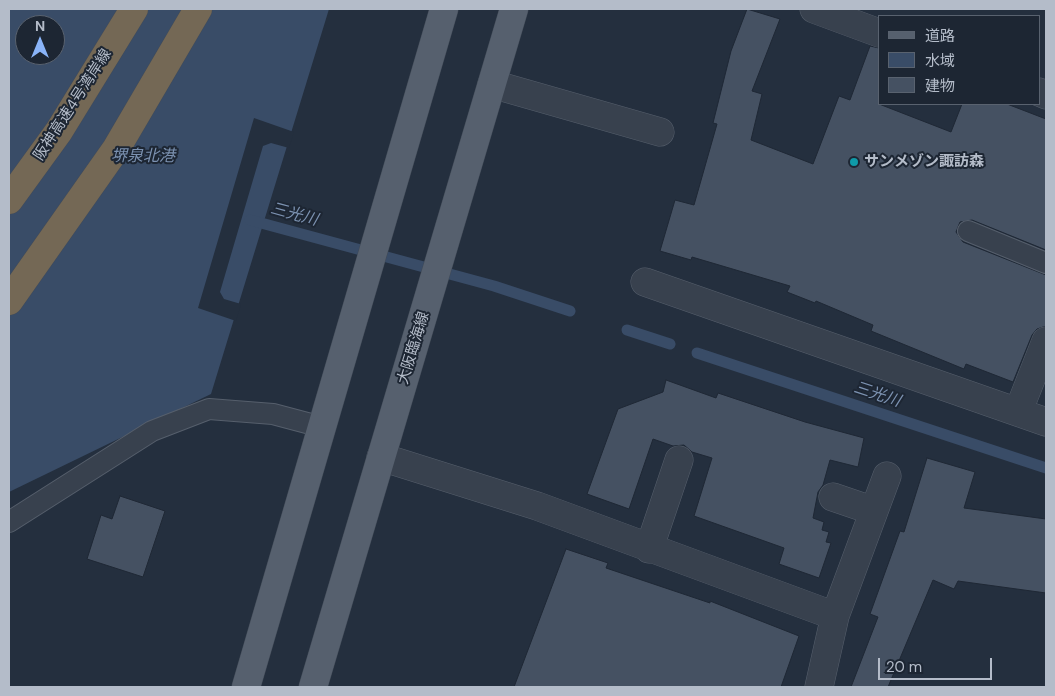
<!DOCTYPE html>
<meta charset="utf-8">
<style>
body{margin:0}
#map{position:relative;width:1055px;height:696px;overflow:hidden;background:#242f3e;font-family:"DM Sans","Noto Sans JP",sans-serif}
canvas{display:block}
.frame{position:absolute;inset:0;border:10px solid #b4bcc9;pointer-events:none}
.legend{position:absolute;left:878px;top:15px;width:162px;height:90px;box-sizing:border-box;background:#1d2633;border:1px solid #59626f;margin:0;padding:6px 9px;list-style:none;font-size:15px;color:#b4bcc9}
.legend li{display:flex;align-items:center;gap:10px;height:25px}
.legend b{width:25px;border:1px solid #59626f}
.north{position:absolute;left:15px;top:15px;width:50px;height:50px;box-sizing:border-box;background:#1d2633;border:1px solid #59626f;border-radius:50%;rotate:0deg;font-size:14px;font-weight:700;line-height:20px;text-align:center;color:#b4bcc9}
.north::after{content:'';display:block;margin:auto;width:18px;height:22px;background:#8ab4f8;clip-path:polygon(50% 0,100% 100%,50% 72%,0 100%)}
.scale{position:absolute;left:878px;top:658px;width:114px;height:22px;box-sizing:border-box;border:2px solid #b4bcc9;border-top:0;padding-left:6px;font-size:15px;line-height:18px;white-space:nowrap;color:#b4bcc9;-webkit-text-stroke:4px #1d2633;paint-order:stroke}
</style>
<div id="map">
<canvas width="1055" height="696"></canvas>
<div class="frame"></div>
<ul class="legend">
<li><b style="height:6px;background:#56606e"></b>道路</li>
<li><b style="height:14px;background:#394c67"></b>水域</li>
<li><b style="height:14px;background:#455162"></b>建物</li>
</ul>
<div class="north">N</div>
<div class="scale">20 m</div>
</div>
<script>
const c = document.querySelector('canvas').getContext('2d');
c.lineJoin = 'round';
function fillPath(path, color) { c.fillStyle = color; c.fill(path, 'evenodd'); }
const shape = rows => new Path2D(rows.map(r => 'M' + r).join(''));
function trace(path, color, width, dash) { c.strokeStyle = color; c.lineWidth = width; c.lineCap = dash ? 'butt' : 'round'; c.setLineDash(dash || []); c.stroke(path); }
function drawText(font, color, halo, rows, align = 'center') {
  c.font = font + ' "DM Sans","Noto Sans JP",sans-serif'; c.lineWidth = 4; c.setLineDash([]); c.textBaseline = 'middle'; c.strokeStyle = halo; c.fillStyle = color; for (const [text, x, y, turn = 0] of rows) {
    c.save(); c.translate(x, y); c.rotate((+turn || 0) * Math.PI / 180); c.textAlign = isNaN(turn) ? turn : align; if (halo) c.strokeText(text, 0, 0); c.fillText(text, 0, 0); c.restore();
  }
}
fillPath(shape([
 [9,9,329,9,211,394,9,492],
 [25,25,55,25,55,55,25,55]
]), '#394c67');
fillPath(shape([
 [254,118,294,132,289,148,271,143,263,146,220,292,224,299,241,304,236,321,198,308]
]), '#242f3e');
trace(shape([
 [250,220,494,286,570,311],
 [627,330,670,344],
 [697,353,1046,468]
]), '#394c67', 11);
const building = shape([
 [747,9,780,19,752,91,762,94,751,140,813,164,839,96,850,100,870,46,879,48,879,104,951,132,962,104,1007,104,1046,119,1046,250,972,220,960,222,956,232,963,242,1046,275,1046,326,1037,329,1032,335,1013,382,966,364,964,369,871,331,873,325,816,301,815,303,787,292,790,286,692,257,691,260,660,251,675,200,694,205,717,124,713,123,731,51,747,9],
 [666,380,716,398,718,393,805,422,864,438,858,467,830,460,823,485,818,492,813,518,824,522,822,530,829,532,826,542,831,543,819,578,779,564,784,548,694,516,712,458,692,452,684,445,673,446,653,439,629,509,587,494,618,409,663,392,666,380],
 [927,458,975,472,964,508,1046,519,1046,593,958,581,954,589,933,580,888,687,851,687,878,617,870,614,900,531,904,532,927,458],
 [120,496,165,511,143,577,87,559,101,515,112,519,120,496],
 [566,549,608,563,606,568,710,603,710,601,799,636,781,687,514,687,566,549]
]);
fillPath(building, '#455162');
trace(building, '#1f2835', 1);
const lane = shape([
 [968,231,1046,263],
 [9,522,152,431,209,409,273,414,322,427]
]);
const street = shape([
 [814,9,879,33],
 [492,84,660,132],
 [1039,92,1046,95],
 [645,282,1046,422],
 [1018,412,1046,341],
 [381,457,537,506,835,616,819,687],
 [833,497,874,511],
 [649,549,679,460],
 [835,616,887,476]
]);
const primary = shape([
 [246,687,444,9],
 [313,687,514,9]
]);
const highway = shape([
 [9,200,59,131,134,9],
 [9,301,116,149,198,9]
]);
trace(lane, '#565f6c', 22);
trace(street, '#565f6c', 29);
trace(primary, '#414a57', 29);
trace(highway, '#434c59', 29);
trace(lane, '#38414e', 20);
trace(street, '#38414e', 28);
trace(primary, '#56606e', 28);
trace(highway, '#746855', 28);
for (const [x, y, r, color] of [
 [854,162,5,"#0f9aa8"]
]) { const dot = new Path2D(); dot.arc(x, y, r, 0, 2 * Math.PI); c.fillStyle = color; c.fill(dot); trace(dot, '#1d2633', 2); }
drawText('15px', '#b4bcc9', '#1d2633', [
 ["阪神高速4号湾岸線",73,105,-57],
 ["大阪臨海線",414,348,-73]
]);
drawText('bold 15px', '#b4bcc9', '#1d2633', [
 ["サンメゾン諏訪森",864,162]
], 'left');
drawText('italic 16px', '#7c92b1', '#1d2633', [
 ["堺泉北港",143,157],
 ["三光川",294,215,15],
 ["三光川",877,395,18]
]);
</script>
